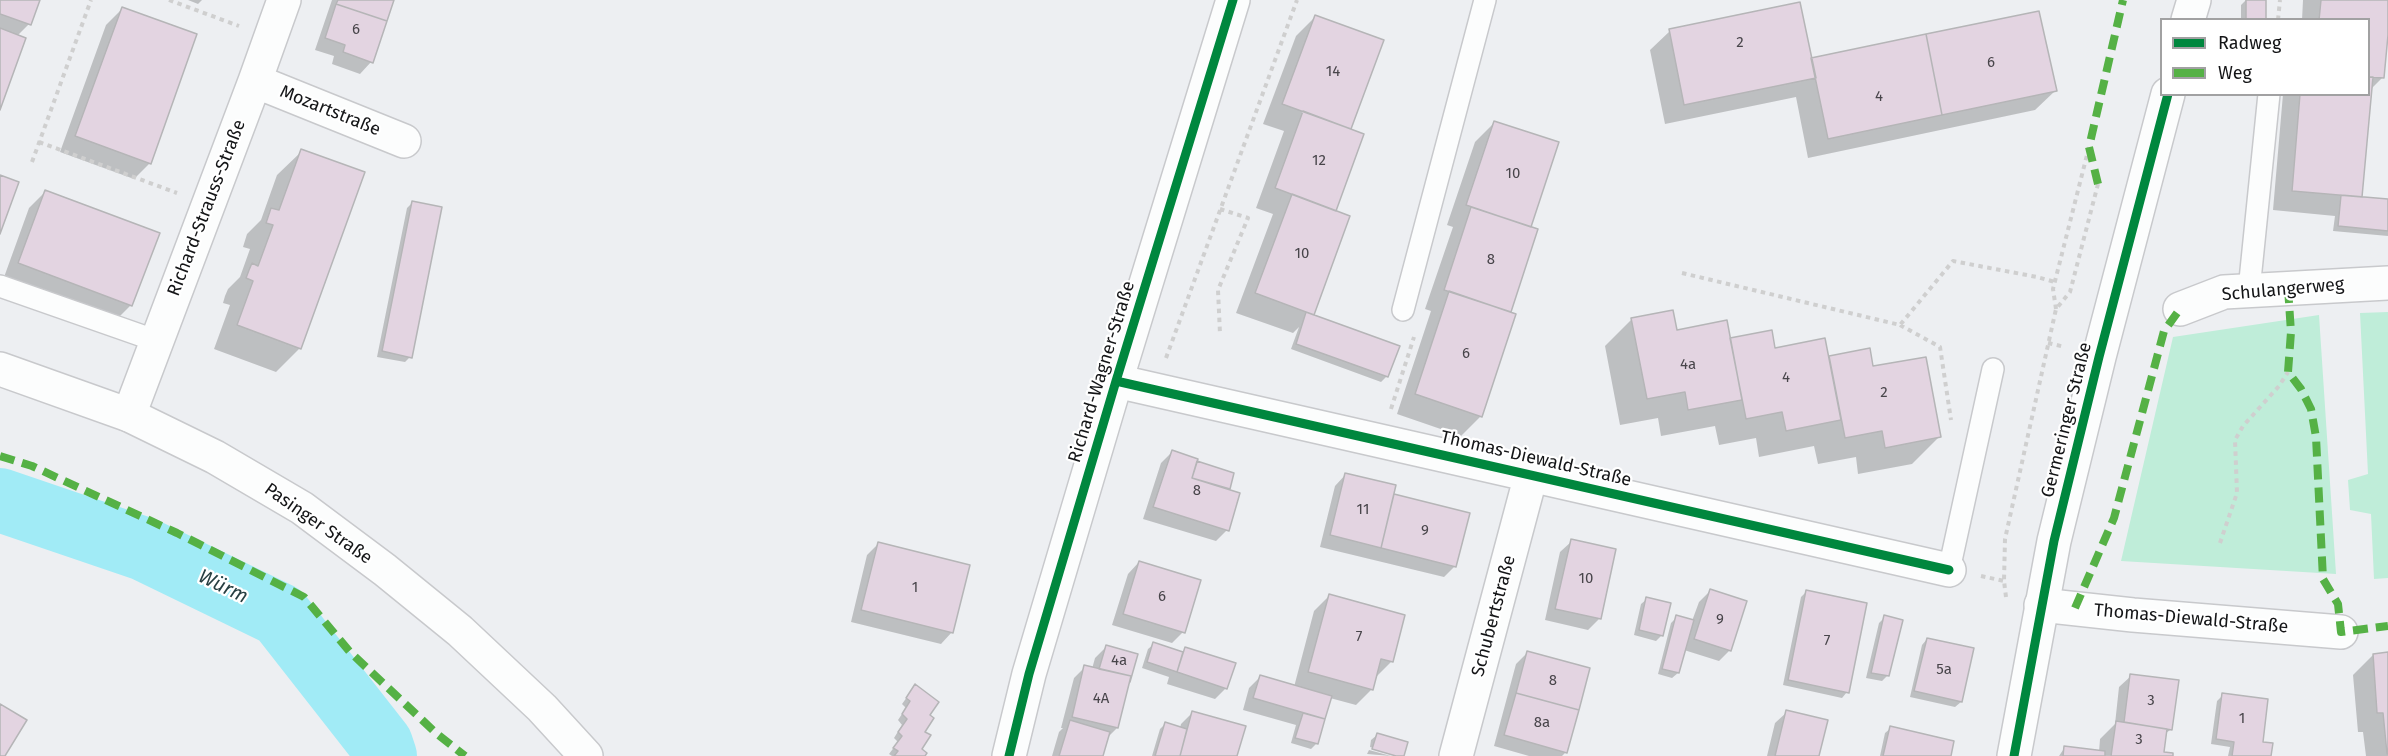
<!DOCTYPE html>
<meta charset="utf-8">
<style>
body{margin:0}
#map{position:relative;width:2388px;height:756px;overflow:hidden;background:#edeff2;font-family:"Fira Sans",sans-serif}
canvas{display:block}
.legend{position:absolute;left:2160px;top:18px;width:210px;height:78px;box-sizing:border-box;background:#fff;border:2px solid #a1a1a2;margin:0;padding:8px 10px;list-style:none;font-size:18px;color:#141517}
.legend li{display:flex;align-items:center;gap:12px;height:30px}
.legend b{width:30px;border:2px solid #a1a1a2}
</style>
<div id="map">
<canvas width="2388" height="756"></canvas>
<ul class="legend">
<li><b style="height:8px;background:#00873e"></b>Radweg</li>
<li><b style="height:8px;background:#55b145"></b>Weg</li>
</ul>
</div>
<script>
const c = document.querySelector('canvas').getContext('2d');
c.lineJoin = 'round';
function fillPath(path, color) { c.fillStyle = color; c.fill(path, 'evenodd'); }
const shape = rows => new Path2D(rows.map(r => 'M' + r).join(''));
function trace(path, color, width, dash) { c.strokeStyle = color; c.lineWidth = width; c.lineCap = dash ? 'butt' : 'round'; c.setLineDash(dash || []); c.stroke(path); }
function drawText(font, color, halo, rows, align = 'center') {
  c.font = font + ' "Fira Sans",sans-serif'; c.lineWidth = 4.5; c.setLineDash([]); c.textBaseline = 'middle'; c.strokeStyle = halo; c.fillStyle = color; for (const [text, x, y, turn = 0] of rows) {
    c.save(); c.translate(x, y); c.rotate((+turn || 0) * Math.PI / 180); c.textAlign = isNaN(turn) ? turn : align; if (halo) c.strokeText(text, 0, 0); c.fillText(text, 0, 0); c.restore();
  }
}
fillPath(shape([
 [2388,312,2388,578,2374,579,2371,514,2350,510,2348,480,2368,474,2360,313],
 [2319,315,2336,574,2121,561,2173,337]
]), '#bfedd9');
fillPath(shape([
 [0,0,38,0,29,24,17,36,0,106],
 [188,0,202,0,198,4],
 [332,0,392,0,371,62,360,74,332,64,334,56,315,50],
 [2246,0,2264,0,2265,20,2241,20,2241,5],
 [2303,0,2388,0,2383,77,2370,90,2359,198,2388,201,2388,236,2333,231,2335,216,2273,210,2283,94,2368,94,2368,20,2302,20],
 [122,9,150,163,134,179,60,152,106,25],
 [1316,16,1382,41,1349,130,1312,314,1387,376,1381,382,1291,349,1299,327,1293,333,1236,313,1273,214,1256,208,1284,131,1263,124,1296,36],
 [1670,31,1810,59,2055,91,2035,110,1808,158,1796,97,1665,124,1650,50],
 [1495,122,1529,228,1536,230,1509,312,1481,416,1461,436,1397,414,1431,311,1425,309,1453,227,1447,225,1475,142],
 [302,151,300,348,276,372,214,349,230,305,223,303,225,296,228,289,240,277,250,249,243,247,247,234,261,220,277,175],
 [45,192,131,305,115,321,3,280,29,208],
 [413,202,410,357,405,362,377,357,407,208],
 [1632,319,1676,332,1828,358,1869,350,1872,368,1939,437,1912,464,1858,474,1856,457,1818,464,1814,446,1759,457,1756,438,1719,445,1715,426,1661,436,1658,418,1620,425,1605,346],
 [1172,452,1233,474,1226,491,1227,530,1216,541,1143,519,1161,463],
 [1346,474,1392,495,1468,514,1455,566,1444,577,1320,547,1335,486],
 [1572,541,1599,619,1588,630,1545,620,1560,552],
 [878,544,952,632,941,644,851,622,867,555],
 [1139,562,1183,632,1172,643,1112,625,1128,574],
 [1710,591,1730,650,1719,661,1684,650,1678,673,1672,678,1658,674,1671,623,1677,617,1692,621,1699,602],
 [1807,591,1847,692,1842,698,1783,685,1801,597],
 [1330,595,1392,661,1375,678,1372,689,1356,705,1330,698,1316,744,1311,749,1291,743,1296,725,1243,710,1249,688,1260,677,1294,687,1314,611],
 [1647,599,1662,635,1656,641,1634,635,1641,604],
 [1885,617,1888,675,1882,681,1866,678,1879,623],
 [1927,639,1961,702,1955,707,1910,697,1922,645],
 [1154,644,1182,653,1186,649,1226,688,1215,699,1167,684,1169,677,1142,668,1148,649],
 [1107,646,1117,728,1107,738,1101,756,1052,756,1059,732,1063,728,1061,728,1074,678,1085,667,1092,669,1095,658],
 [1527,653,1566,752,1562,756,1529,756,1494,746,1516,664],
 [2388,654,2388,756,2366,756,2363,732,2358,732,2353,675,2373,655],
 [2131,676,2171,729,2164,735,2163,753,2171,756,2059,756,2065,747,2099,752,2100,739,2115,724,2119,687],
 [915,686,928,715,920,749,923,756,892,756,889,754,898,742,894,738,902,725,898,720,906,708,902,704],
 [2223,695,2261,743,2270,756,2228,756,2230,747,2211,744,2217,701],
 [1193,712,1236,756,1152,756,1160,729,1165,724,1180,728,1181,724],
 [1787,712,1817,756,1767,756,1775,723],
 [1891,728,1949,756,1880,756,1885,733],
 [1377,735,1403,756,1370,747,1371,740],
 [1369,750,1391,756,1367,754]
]), '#0003');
trace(shape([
 [0,500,144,549,280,615,381,744,385,756]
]), '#a1ebf6', 64);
const building = shape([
 [0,0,40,0,31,25,0,14,0,0],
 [338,0,394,0,387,21,336,4,338,0],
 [2246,0,2266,0,2266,20,2246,20,2246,0],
 [2321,0,2388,0,2388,35,2384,78,2368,77,2368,20,2319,20,2321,0],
 [1800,2,1816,78,1684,105,1669,29,1800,2],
 [336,4,387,21,373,63,343,52,345,45,325,38,336,4],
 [122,7,197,34,151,164,75,136,122,7],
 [2039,11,2057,91,1942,115,1926,34,2039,11],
 [1315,15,1384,40,1351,129,1282,104,1315,15],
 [0,28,26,38,0,110,0,28],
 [1926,34,1942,115,1828,139,1811,58,1926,34],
 [2368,77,2373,77,2362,197,2292,191,2300,94,2368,94,2368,77],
 [1303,111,1364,134,1336,211,1275,188,1303,111],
 [1494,121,1559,142,1531,227,1466,205,1494,121],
 [301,149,365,172,301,349,237,325,253,281,246,278,249,270,252,263,258,266,273,225,266,223,271,208,279,210,301,149],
 [0,175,19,182,0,234,0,175],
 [45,190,160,233,132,306,18,263,45,190],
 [1292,194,1350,216,1314,315,1255,293,1292,194],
 [2341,195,2388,199,2388,231,2338,226,2341,195],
 [412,201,442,207,412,358,382,351,412,201],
 [1471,207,1538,229,1511,312,1444,290,1471,207],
 [1449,291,1516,314,1482,417,1415,394,1449,291],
 [1673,310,1677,330,1727,320,1742,400,1688,410,1685,392,1647,399,1631,318,1673,310],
 [1306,312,1400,346,1388,377,1296,344,1306,312],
 [1772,330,1775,348,1825,338,1841,420,1786,431,1782,412,1746,419,1730,338,1772,330],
 [1870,348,1873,366,1926,357,1941,437,1885,448,1882,431,1845,438,1829,356,1870,348],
 [1172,450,1198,459,1192,478,1240,493,1229,531,1153,507,1172,450],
 [1197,461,1234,473,1230,489,1192,478,1197,461],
 [1345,473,1396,485,1381,548,1330,535,1345,473],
 [1394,494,1470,513,1456,567,1381,548,1394,494],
 [1571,539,1616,549,1601,619,1555,609,1571,539],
 [878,542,970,565,953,633,861,610,878,542],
 [1139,561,1201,580,1185,633,1123,614,1139,561],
 [1710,589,1747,601,1731,651,1694,639,1710,589],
 [1806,590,1867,603,1849,693,1788,680,1806,590],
 [1329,594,1405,615,1393,662,1381,659,1373,690,1308,672,1329,594],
 [1646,597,1671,603,1663,636,1639,630,1646,597],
 [1676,615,1694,620,1679,673,1662,669,1676,615],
 [1884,615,1903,620,1889,676,1871,673,1884,615],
 [1927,638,1974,648,1962,702,1914,691,1927,638],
 [1153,642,1183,652,1177,672,1147,662,1153,642],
 [1106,645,1138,654,1130,682,1131,676,1099,669,1106,645],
 [1185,647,1236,663,1227,689,1177,672,1185,647],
 [1527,651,1590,668,1579,710,1516,693,1527,651],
 [2388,652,2388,754,2387,754,2383,713,2377,713,2373,654,2388,652],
 [1084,665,1131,676,1118,728,1072,717,1084,665],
 [2130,674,2179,680,2172,730,2124,722,2130,674],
 [1260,675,1332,696,1325,719,1253,698,1260,675],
 [915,684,939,702,930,715,934,718,925,732,931,735,922,749,927,753,925,756,894,756,898,751,893,748,902,736,898,732,907,719,902,714,910,701,906,698,915,684],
 [1516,693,1579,710,1567,753,1504,735,1516,693],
 [2222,693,2268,699,2263,742,2273,743,2271,756,2232,756,2234,742,2216,739,2222,693],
 [0,704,27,720,5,756,0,756,0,704],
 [1786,710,1828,720,1819,756,1775,756,1786,710],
 [1192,711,1246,726,1237,756,1180,756,1192,711],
 [1303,713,1325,719,1318,744,1295,738,1303,713],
 [1070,720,1110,732,1103,756,1059,756,1070,720],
 [2116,721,2167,729,2164,752,2173,753,2173,756,2111,756,2116,721],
 [1165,722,1187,729,1180,756,1155,756,1165,722],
 [1890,726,1954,741,1951,756,1883,756,1890,726],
 [1377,733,1408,742,1404,756,1396,756,1372,749,1377,733],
 [2064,746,2105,751,2105,756,2063,756,2064,746]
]);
fillPath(building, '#e3d4e1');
trace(building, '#b5b5b7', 1.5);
const lane = shape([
 [0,286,157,341],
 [2249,290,2269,94],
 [1403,310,1485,0],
 [1949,570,1993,369]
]);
const street = shape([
 [255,81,404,141],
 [2180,309,2224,292,2388,283],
 [1116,381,1949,570],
 [129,415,255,81,284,0],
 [2041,605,2133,615,2341,632],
 [1009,756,1029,674,1116,381,1233,0],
 [1456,756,1531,475]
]);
const secondary = shape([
 [2188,20,2194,0],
 [0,369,129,415,215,457,302,508,385,570,460,631,542,708,586,756],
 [2014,756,2054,541,2099,357,2168,94]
]);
trace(lane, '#c8c9cc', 24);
trace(street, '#c8c9cc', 36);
trace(secondary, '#c8c9cc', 36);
trace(shape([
 [169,0,239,26],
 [2278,20,2280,0],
 [39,142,177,193],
 [32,162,91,0],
 [1220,209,1248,218,1218,290,1220,334],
 [1682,273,1900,325,1953,261,2037,277,2055,282],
 [2056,309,2053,289,2089,147],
 [1900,325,1940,347,1951,420],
 [2048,343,2065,347],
 [1166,358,1297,0],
 [1391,409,1414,337],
 [2220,543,2237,493,2235,440,2243,426,2279,386,2288,372],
 [1981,576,2004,581],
 [2006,597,2004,581,2005,539,2056,309,2070,292,2098,184]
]), '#cfcfcf', 4, [4.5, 4.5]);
trace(lane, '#fcfdfd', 21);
trace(street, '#fcfdfd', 33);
trace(secondary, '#fcfdfd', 33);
trace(shape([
 [2098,184,2089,147,2123,0],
 [2288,288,2291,332,2288,372,2301,389,2311,409,2316,437,2323,579,2338,604,2341,632,2388,626],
 [0,456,32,466,177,533,304,597,350,652,436,733,465,756],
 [2075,608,2114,518,2164,331,2180,309]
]), '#55b145', 8, [15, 8]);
trace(shape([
 [1116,381,1949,570],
 [1009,756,1029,674,1116,381,1233,0],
 [2014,756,2054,541,2099,357,2168,94]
]), '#00873e', 9);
drawText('15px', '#48454a', null, [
 ["6",356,30],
 ["2",1740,43],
 ["6",1991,63],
 ["14",1333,72],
 ["4",1879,97],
 ["12",1319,161],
 ["10",1513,174],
 ["10",1302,254],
 ["8",1491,260],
 ["6",1466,354],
 ["4a",1688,365],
 ["4",1786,378],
 ["2",1884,393],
 ["8",1197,491],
 ["11",1363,510],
 ["9",1425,531],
 ["10",1586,579],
 ["1",915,588],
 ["6",1162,597],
 ["9",1720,620],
 ["7",1359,637],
 ["7",1827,641],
 ["4a",1119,661],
 ["5a",1944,670],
 ["8",1553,681],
 ["4A",1101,699],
 ["3",2151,701],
 ["1",2242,719],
 ["8a",1542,723],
 ["3",2139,740]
]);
drawText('18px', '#141517', '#fff', [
 ["Mozartstraße",330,111,22],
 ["Richard-Strauss-Straße",207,208,-69],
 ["Schulangerweg",2283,290,-5],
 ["Richard-Wagner-Straße",1102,372,-73],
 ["Germeringer Straße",2067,420,-76],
 ["Thomas-Diewald-Straße",1536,459,13],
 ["Pasinger Straße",318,524,35],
 ["Schubertstraße",1494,616,-75],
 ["Thomas-Diewald-Straße",2191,619,5]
]);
drawText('italic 20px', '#273f42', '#fff', [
 ["Würm",223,587,26]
]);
</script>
